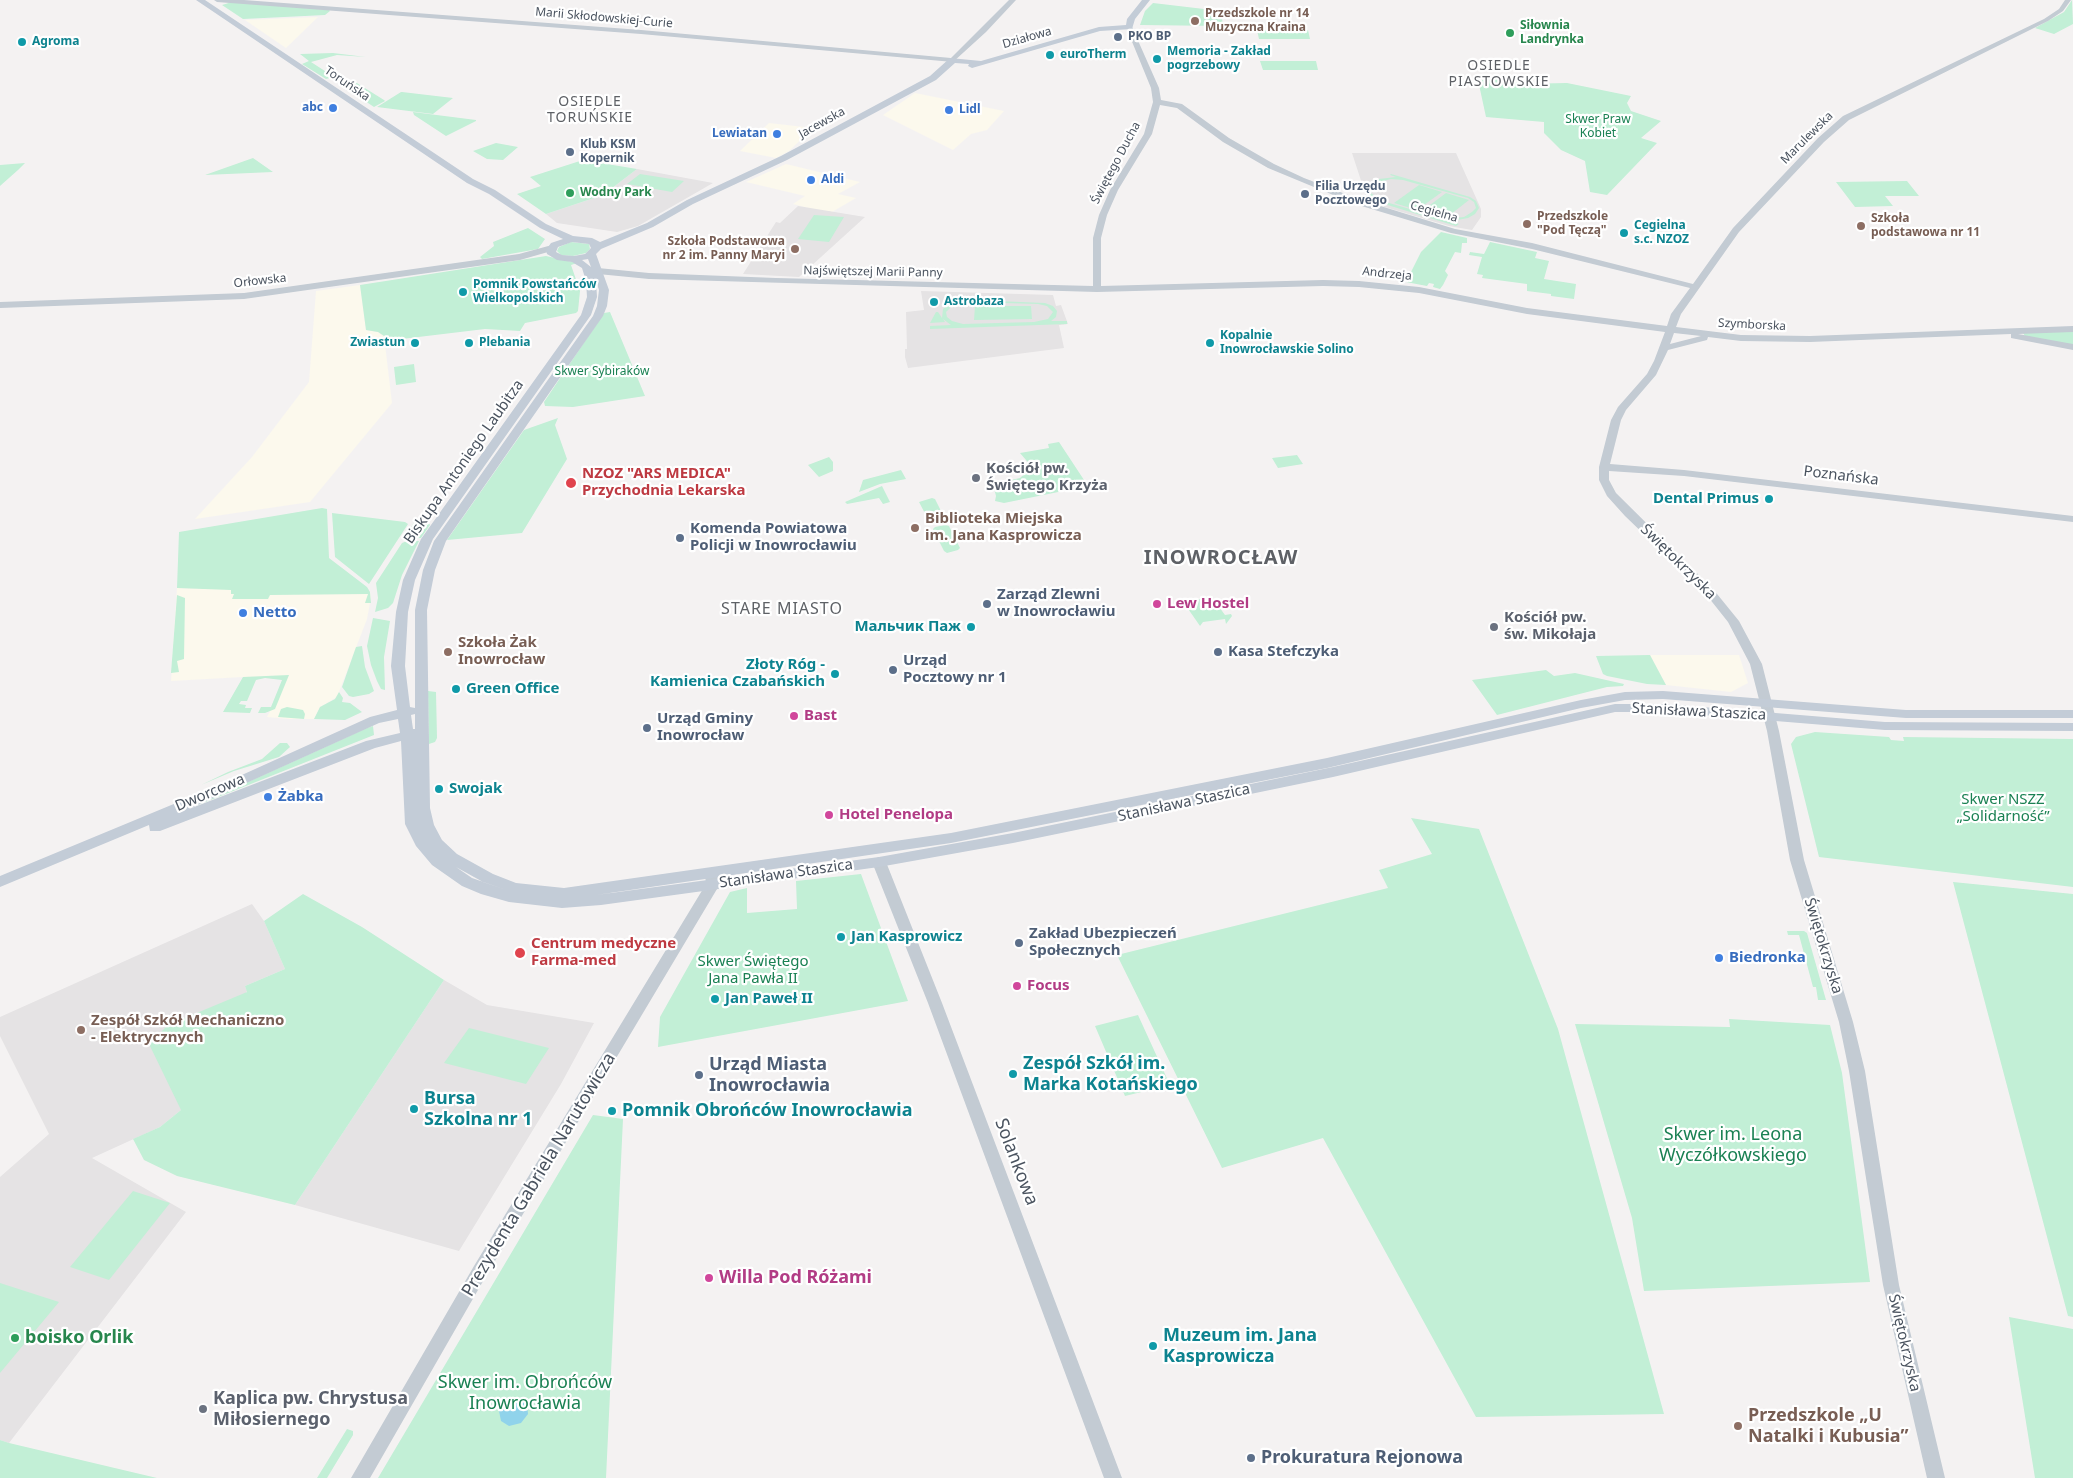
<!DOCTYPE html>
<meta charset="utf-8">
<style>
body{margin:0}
canvas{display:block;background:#f4f2f2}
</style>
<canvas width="2073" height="1478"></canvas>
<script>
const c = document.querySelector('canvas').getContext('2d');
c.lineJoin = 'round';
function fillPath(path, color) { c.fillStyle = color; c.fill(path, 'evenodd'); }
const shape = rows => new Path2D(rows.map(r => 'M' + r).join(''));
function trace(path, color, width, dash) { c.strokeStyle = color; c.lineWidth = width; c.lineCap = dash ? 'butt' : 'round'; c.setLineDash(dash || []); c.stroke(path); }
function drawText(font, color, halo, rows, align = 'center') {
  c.font = font + ' "Noto Sans",sans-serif'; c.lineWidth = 4.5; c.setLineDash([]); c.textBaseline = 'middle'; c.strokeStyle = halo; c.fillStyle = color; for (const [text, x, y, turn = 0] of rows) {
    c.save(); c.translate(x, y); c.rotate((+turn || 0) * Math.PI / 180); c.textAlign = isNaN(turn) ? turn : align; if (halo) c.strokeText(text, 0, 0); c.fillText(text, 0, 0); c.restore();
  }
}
fillPath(shape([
 [318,17,286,48,245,20],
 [915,93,1004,111,987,130,971,134,953,150,883,115],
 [769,123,813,128,789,151,776,158,740,151],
 [786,164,860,182,838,194,856,198,832,212,816,210,793,204,805,196,746,182],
 [360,285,366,330,378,332,384,336,392,403,310,502,195,519,252,457,309,382,316,291],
 [177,588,370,592,371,598,367,619,337,697,320,707,314,719,289,719,267,717,288,677,243,677,171,681],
 [1650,655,1739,655,1748,683,1731,692,1666,685]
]), '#fcf9ed');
fillPath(shape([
 [1352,153,1456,153,1481,209,1481,217,1472,230,1449,226,1368,202],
 [637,169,713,183,638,226,617,232,557,223,546,214,603,195],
 [798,206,865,217,799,277,743,274,776,222,780,223],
 [921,291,1053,295,1056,306,1061,305,1068,324,1059,325,1064,348,908,368,905,357,905,349,907,349,906,312,924,310],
 [252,904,264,921,285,969,245,986,247,991,181,1110,160,1127,92,1158,186,1212,9,1443,0,1440,0,1177,49,1134,0,1036,0,1017],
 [444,980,487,1005,594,1023,561,1084,459,1251,295,1205]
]), '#e5e3e4');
fillPath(shape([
 [2072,0,2073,24,2054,34,2035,28,2064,12],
 [232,2,329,10,330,11,325,15,243,19,222,5],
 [1153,3,1221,11,1223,26,1140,25,1145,11],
 [1257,30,1308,30,1310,39,1259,39],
 [333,53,366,57,337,55,311,62,328,73,325,75,330,78,326,79,302,64,309,61,300,54],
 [1260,61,1316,61,1318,70,1263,70],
 [1510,79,1520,84,1567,83,1631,96,1627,103,1631,111,1661,121,1641,138,1657,143,1607,195,1590,192,1585,161,1561,150,1544,133,1544,122,1486,117,1478,80],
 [352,80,384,100,385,101,374,107,338,83],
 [401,92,402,92,453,98,433,114,377,107],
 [413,112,476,120,476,121,446,136,414,115],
 [496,143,518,147,503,160,487,159,473,151],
 [253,158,273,172,205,175],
 [583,160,637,169,603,195,546,214,517,194,541,186,530,177],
 [25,163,18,170,0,186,0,165],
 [640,174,684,181,672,192,627,184],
 [1391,174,1470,197,1476,201,1479,208,1475,214,1468,218,1452,221,1459,224,1456,226,1368,199,1371,197,1365,189,1369,183,1379,179,1396,177,1390,175],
 [1391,179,1403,180,1468,198,1474,202,1476,208,1472,212,1464,217,1444,219,1379,200,1371,193,1369,189,1372,184],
 [1907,181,1919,196,1885,196,1893,206,1855,207,1836,182],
 [1419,185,1442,192,1417,210,1394,203],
 [1446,193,1469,200,1446,218,1422,211],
 [814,215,844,217,829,242,798,239],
 [528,228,545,239,538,249,482,259,480,257,494,246,493,242],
 [1441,232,1467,238,1467,243,1462,243,1461,253,1455,252,1445,271,1448,275,1443,285,1440,289,1433,287,1434,284,1429,283,1427,286,1406,282,1421,252],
 [571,242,589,244,590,249,586,253,573,256,561,255,557,251,559,247],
 [1490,242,1537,252,1535,258,1549,261,1544,279,1576,284,1574,299,1551,296,1551,294,1527,291,1527,284,1482,278,1483,275,1477,274,1482,257,1469,255,1470,252,1484,254],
 [546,256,577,263,571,265,580,291,578,311,576,313,525,323,520,331,485,329,385,341,384,336,378,332,366,330,360,285],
 [972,300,1045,303,1053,306,1057,311,1056,317,1051,321,1067,321,1067,324,930,329,930,326,951,325,943,319,945,322,930,323,936,312,938,312,942,318,943,309,949,304],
 [970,302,1038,304,1047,306,1053,312,1048,319,1034,322,963,324,952,321,947,317,946,312,951,307],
 [975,306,1031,306,1032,319,974,320],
 [610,312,645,396,573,407,545,406,544,402,604,313],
 [2073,331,2073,345,2025,336,2023,333],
 [414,364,416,382,396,385,394,367],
 [558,418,555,425,567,459,522,533,447,540,524,430],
 [1059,442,1086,483,1078,488,1004,503,995,501,996,496,993,484,1020,478,1032,467,1020,453,1049,448,1048,444],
 [1297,455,1303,464,1278,468,1272,458],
 [829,457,833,462,833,471,819,477,808,465],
 [901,470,906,479,880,484,859,492,863,480],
 [882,486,890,502,883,504,879,498,847,504,845,502],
 [932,498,935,499,945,519,943,522,930,523,919,502],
 [322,508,327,509,329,558,367,587,370,592,371,603,365,603,368,594,270,595,268,599,232,599,234,594,231,594,231,590,177,588,179,532],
 [332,513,405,522,408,524,369,584,335,557],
 [421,519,427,521,430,525,421,538,405,538,413,524],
 [945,525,949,526,960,548,958,550,947,553,944,551,933,529,935,527],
 [407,541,419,541,402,575,393,603,388,608,375,612,378,598,376,583,402,543],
 [177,595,185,598,184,659,177,661,179,672,171,673],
 [1211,596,1225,615,1231,614,1232,616,1226,624,1225,619,1203,622,1200,626,1184,603],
 [373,618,390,621,384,657,385,690,381,689,377,681,371,665,367,646],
 [362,646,365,667,374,691,369,694,353,697,349,696,342,687,356,647],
 [1650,655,1666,685,1647,684,1607,676,1603,674,1596,656],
 [1546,670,1554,676,1575,673,1624,684,1623,686,1607,687,1497,715,1472,680],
 [289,675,275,709,265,713,258,713,261,707,271,707,282,680,265,678,256,680,247,701,241,701,239,704,246,705,245,708,252,708,250,713,223,712,243,677],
 [428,691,436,692,437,738,435,742,429,744],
 [339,692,343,698,342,702,350,703,362,712,345,720,314,719,320,707,335,699],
 [287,707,303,710,305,714,304,719,278,717,281,709],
 [373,726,374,735,193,807,367,728],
 [1815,732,1889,737,1891,740,1904,741,1903,737,2073,739,2073,887,1819,857,1791,744,1796,737],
 [280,743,287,743,290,747,279,757,234,771,201,785,228,772,262,759],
 [1411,818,1479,829,1558,1029,1664,1414,1476,1417,1323,1138,1222,1168,1117,955,1388,888,1379,870,1432,854],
 [861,874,908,1001,658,1047,660,1017,730,892,747,888,747,913,797,909,796,881],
 [1953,882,2073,894,2073,1317,2068,1316],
 [303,894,362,927,444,980,295,1205,177,1176,144,1160,133,1139,160,1127,181,1110,149,1044,168,1025,247,992,245,986,285,969,264,921],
 [1787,931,1804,931,1807,933,1826,1000,1818,1000,1816,987,1813,987,1799,935,1788,935],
 [1138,1015,1170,1085,1125,1096,1095,1026],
 [1729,1019,1830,1025,1842,1073,1870,1282,1644,1291,1632,1218,1575,1024,1730,1027],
 [469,1028,549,1048,526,1084,444,1063],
 [593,1115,623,1119,606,1478,378,1478],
 [133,1191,170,1203,109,1280,70,1267],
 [0,1283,59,1302,0,1373],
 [2009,1317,2073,1329,2073,1478,2035,1478],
 [347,1429,353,1431,353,1435,327,1478,317,1478],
 [0,1440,9,1443,157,1478,0,1478]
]), '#c2efd6');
fillPath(shape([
 [518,1399,527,1403,528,1414,521,1423,509,1426,501,1421,499,1411,507,1402]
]), '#90d3eb');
fillPath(shape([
 [214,0,244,0,641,30,951,58,1009,0,1016,0,986,32,953,62,641,34,217,2,214,0],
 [2065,0,2071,0,2063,11,2048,21,1849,120,1824,142,1739,232,1681,314,1676,327,1741,335,1810,336,2073,326,2073,332,2018,334,2073,344,2073,350,2011,338,2011,334,1810,342,1741,341,1708,337,1707,340,1668,350,1656,375,1626,410,1621,420,1610,464,1684,470,2073,516,2073,522,1684,476,1609,471,1609,480,1616,493,1713,589,1739,621,1762,664,1779,731,1804,860,1853,1022,1865,1071,1899,1285,1945,1478,1927,1478,1883,1285,1849,1071,1839,1022,1790,860,1767,731,1750,664,1728,622,1705,593,1625,516,1607,496,1599,480,1599,467,1611,420,1618,407,1647,374,1654,361,1665,332,1527,314,1419,293,1359,287,1323,286,1097,292,649,279,598,274,594,271,598,268,649,273,776,278,1093,286,1093,238,1099,215,1110,190,1144,134,1153,102,1151,88,1126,27,1129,25,1132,27,1159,88,1161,100,1182,104,1229,138,1274,164,1304,178,1361,200,1455,229,1532,243,1693,284,1733,228,1818,138,1843,116,2044,19,2059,9,2065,0],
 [1160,105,1177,108,1223,142,1268,168,1355,204,1451,233,1532,249,1690,288,1671,314,1667,326,1527,308,1419,287,1359,281,1323,280,1101,286,1101,238,1107,215,1118,190,1152,134,1160,105],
 [1674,333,1701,336,1670,344,1674,333],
 [552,245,555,246,555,250,520,260,244,299,0,308,0,302,244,293,519,254,552,245],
 [879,857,884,859,886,862,942,1003,1122,1478,1104,1478,928,1003,872,862,874,859,879,857],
 [712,870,717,872,719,875,720,884,486,1276,370,1478,351,1478,474,1266,706,884,705,875,707,872,712,870]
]), '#c3cbd3');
fillPath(shape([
 [196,0,205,0,473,179,495,190,546,224,573,236,592,238,600,242,647,223,687,200,781,156,930,76,950,58,981,61,1099,27,1126,25,1127,19,1142,0,1150,0,1135,19,1132,29,1100,31,972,68,968,66,969,64,955,63,936,80,787,160,693,204,653,227,601,249,596,254,609,290,607,306,603,316,446,541,435,570,427,610,430,808,434,825,442,840,457,854,493,874,516,883,564,888,951,833,1327,758,1581,700,1625,692,1663,691,1906,710,2073,710,2073,718,1906,718,1663,699,1625,700,1581,708,1327,768,951,843,596,895,879,857,1013,833,1333,767,1615,704,1666,704,1885,722,2073,723,2073,731,1885,730,1666,712,1615,712,1333,777,1013,843,879,867,601,905,562,908,509,902,481,894,462,886,432,865,416,846,405,824,401,741,375,748,160,831,150,831,149,825,0,887,0,876,222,784,370,717,397,710,391,666,396,612,403,580,421,539,581,315,587,297,586,281,582,268,572,262,557,260,547,254,546,250,551,243,563,239,540,228,489,194,467,183,196,0],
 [572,242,589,244,591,248,585,254,574,256,562,255,556,252,558,247,572,242],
 [588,259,591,267,582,260,588,259],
 [596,281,599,290,597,306,593,316,434,541,423,570,415,610,415,708,410,707,405,666,408,612,415,580,433,539,591,315,597,297,596,281],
 [415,714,415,729,413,729,411,715,415,714],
 [398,719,400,733,366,741,189,809,379,723,398,719],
 [456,867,483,882,509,891,472,878,456,867]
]), '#c3ccd7');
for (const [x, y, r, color] of [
 [1195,21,5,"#8d6e63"],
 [1510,33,5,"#2e9e5b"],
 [1118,37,5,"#5c6f8a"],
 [22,42,5,"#0f9aa8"],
 [1050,55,5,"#0f9aa8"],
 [1157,59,5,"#0f9aa8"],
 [333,108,5,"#3f7fe0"],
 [949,110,5,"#3f7fe0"],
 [777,134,5,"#3f7fe0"],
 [570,152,5,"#5c6f8a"],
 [811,180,5,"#3f7fe0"],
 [570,193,5,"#2e9e5b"],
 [1305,194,5,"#5c6f8a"],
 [1527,224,5,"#8d6e63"],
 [1861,226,5,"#8d6e63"],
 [1624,233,5,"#0f9aa8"],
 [795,249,5,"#8d6e63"],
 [463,292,5,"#0f9aa8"],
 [934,302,5,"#0f9aa8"],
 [415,343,5,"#0f9aa8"],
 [469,343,5,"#0f9aa8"],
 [1210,343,5,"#0f9aa8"],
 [976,478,5,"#6b7280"],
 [571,483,6,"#e0444e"],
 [1769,499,5,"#0f9aa8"],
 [915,528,5,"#8d6e63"],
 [680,538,5,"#5c6f8a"],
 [987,604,5,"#5c6f8a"],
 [1157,604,5,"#d1479c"],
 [243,613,5,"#3f7fe0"],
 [971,627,5,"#0f9aa8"],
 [1494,627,5,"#6b7280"],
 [448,652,5,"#8d6e63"],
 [1218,652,5,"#5c6f8a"],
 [893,670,5,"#5c6f8a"],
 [835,674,5,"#0f9aa8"],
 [456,689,5,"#0f9aa8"],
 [794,716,5,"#d1479c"],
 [647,728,5,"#5c6f8a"],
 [439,789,5,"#0f9aa8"],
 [268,797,5,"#3f7fe0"],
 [829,815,5,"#d1479c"],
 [841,937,5,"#0f9aa8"],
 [1019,943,5,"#5c6f8a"],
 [520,953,6,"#e0444e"],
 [1719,958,5,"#3f7fe0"],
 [1017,986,5,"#d1479c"],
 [715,999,5,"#0f9aa8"],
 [81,1030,5,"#8d6e63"],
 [1013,1074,5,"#0f9aa8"],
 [699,1075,5,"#5c6f8a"],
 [414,1109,5,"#0f9aa8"],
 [612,1111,5,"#0f9aa8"],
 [709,1278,5,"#d1479c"],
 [15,1338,5,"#2e9e5b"],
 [1153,1346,5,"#0f9aa8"],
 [203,1409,5,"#6b7280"],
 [1738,1426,5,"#8d6e63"],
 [1251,1458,5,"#5c6f8a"]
]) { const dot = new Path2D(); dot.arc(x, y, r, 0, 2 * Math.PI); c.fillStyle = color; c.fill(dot); trace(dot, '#fff', 2); }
drawText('bold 12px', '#785e54', '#fff', [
 ["Przedszkole nr 14",1205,14],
 ["Muzyczna Kraina",1205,28],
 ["Przedszkole",1537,217],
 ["\"Pod Tęczą\"",1537,231],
 ["Szkoła",1871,219],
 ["podstawowa nr 11",1871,233],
 ["Szkoła Podstawowa",785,242,"right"],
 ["nr 2 im. Panny Maryi",785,256,"right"]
], 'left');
drawText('12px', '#4a535f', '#fff', [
 ["Marii Skłodowskiej-Curie",604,18,5],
 ["Działowa",1027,38,-16],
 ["Toruńska",347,84,34],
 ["Jacewska",822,123,-29],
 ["Marulewska",1807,138,-45],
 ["Świętego Ducha",1116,163,-62],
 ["Cegielna",1434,212,16],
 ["Najświętszej Marii Panny",873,272,1],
 ["Andrzeja",1387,274,6],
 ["Orłowska",260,281,-6],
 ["Szymborska",1752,325,3]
]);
drawText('bold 12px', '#27864d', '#fff', [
 ["Siłownia",1520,26],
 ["Landrynka",1520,40],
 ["Wodny Park",580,193]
], 'left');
drawText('bold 12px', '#4e5e75', '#fff', [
 ["PKO BP",1128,37],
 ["Klub KSM",580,145],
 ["Kopernik",580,159],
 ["Filia Urzędu",1315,187],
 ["Pocztowego",1315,201]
], 'left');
drawText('bold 12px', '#0d838f', '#fff', [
 ["Agroma",32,42],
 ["Memoria - Zakład",1167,52],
 ["pogrzebowy",1167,66],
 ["euroTherm",1060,55],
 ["Cegielna",1634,226],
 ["s.c. NZOZ",1634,240],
 ["Pomnik Powstańców",473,285],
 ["Wielkopolskich",473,299],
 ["Astrobaza",944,302],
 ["Kopalnie",1220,336],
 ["Inowrocławskie Solino",1220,350],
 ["Zwiastun",405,343,"right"],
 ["Plebania",479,343]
], 'left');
drawText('bold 12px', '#366cbe', '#fff', [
 ["abc",323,108],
 ["Lidl",959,110,"left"],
 ["Lewiatan",767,134],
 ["Aldi",821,180,"left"]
], 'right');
drawText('12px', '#1a8153', '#fff', [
 ["Skwer Praw",1598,120],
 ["Kobiet",1598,134],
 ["Skwer Sybiraków",602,372]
]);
c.letterSpacing = '1px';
drawText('14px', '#5e6166', '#fff', [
 ["OSIEDLE",1499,66],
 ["PIASTOWSKIE",1499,82],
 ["OSIEDLE",590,102],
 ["TORUŃSKIE",590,118]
]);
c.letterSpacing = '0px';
drawText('15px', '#4a535f', '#fff', [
 ["Biskupa Antoniego Laubitza",464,462,-55],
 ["Poznańska",1841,476,7],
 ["Świętokrzyska",1678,562,45],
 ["Stanisława Staszica",1699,712,3],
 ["Dworcowa",210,793,-23],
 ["Stanisława Staszica",1184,803,-12],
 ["Stanisława Staszica",786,874,-8],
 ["Świętokrzyska",1823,946,73],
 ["Świętokrzyska",1904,1343,77]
]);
drawText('bold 15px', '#5b616d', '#fff', [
 ["Kościół pw.",986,469],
 ["Świętego Krzyża",986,486],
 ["Kościół pw.",1504,618],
 ["św. Mikołaja",1504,635]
], 'left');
drawText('bold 15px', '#be3a42', '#fff', [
 ["NZOZ \"ARS MEDICA\"",582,474],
 ["Przychodnia Lekarska",582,491],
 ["Centrum medyczne",531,944],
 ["Farma-med",531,961]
], 'left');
drawText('bold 15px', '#0d838f', '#fff', [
 ["Dental Primus",1759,499,"right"],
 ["Мальчик Паж",961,627,"right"],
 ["Złoty Róg -",825,665,"right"],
 ["Kamienica Czabańskich",825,682,"right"],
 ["Green Office",466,689],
 ["Swojak",449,789],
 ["Jan Kasprowicz",851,937],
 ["Jan Paweł II",725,999]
], 'left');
drawText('bold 15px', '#785e54', '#fff', [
 ["Biblioteka Miejska",925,519],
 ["im. Jana Kasprowicza",925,536],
 ["Szkoła Żak",458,643],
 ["Inowrocław",458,660],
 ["Zespół Szkół Mechaniczno",91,1021],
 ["- Elektrycznych",91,1038]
], 'left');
drawText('bold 15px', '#4e5e75', '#fff', [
 ["Komenda Powiatowa",690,529],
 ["Policji w Inowrocławiu",690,546],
 ["Zarząd Zlewni",997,595],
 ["w Inowrocławiu",997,612],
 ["Kasa Stefczyka",1228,652],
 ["Urząd",903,661],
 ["Pocztowy nr 1",903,678],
 ["Urząd Gminy",657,719],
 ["Inowrocław",657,736],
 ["Zakład Ubezpieczeń",1029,934],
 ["Społecznych",1029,951]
], 'left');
drawText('bold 15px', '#b23c85', '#fff', [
 ["Lew Hostel",1167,604],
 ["Bast",804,716],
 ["Hotel Penelopa",839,815],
 ["Focus",1027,986]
], 'left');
drawText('bold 15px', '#366cbe', '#fff', [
 ["Netto",253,613],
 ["Żabka",278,797],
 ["Biedronka",1729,958]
], 'left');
drawText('15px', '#1a8153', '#fff', [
 ["Skwer NSZZ",2003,800],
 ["„Solidarność”",2003,817],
 ["Skwer Świętego",753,962],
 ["Jana Pawła II",753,979]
]);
c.letterSpacing = '1px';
drawText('16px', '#5e6166', '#fff', [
 ["STARE MIASTO",782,609]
]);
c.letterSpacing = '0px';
drawText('bold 18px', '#0d838f', '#fff', [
 ["Zespół Szkół im.",1023,1064],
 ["Marka Kotańskiego",1023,1085],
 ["Bursa",424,1099],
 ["Szkolna nr 1",424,1120],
 ["Pomnik Obrońców Inowrocławia",622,1111],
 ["Muzeum im. Jana",1163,1336],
 ["Kasprowicza",1163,1357]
], 'left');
drawText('bold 18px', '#4e5e75', '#fff', [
 ["Urząd Miasta",709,1065],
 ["Inowrocławia",709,1086],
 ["Prokuratura Rejonowa",1261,1458]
], 'left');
drawText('18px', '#1a8153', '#fff', [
 ["Skwer im. Leona",1733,1135],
 ["Wyczółkowskiego",1733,1156],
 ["Skwer im. Obrońców",525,1383],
 ["Inowrocławia",525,1404]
]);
drawText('18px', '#4a535f', '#fff', [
 ["Solankowa",1016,1162,69],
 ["Prezydenta Gabriela Narutowicza",539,1175,-59]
]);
drawText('bold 18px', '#b23c85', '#fff', [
 ["Willa Pod Różami",719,1278]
], 'left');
drawText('bold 18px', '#27864d', '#fff', [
 ["boisko Orlik",25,1338]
], 'left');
drawText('bold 18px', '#5b616d', '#fff', [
 ["Kaplica pw. Chrystusa",213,1399],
 ["Miłosiernego",213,1420]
], 'left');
drawText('bold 18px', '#785e54', '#fff', [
 ["Przedszkole „U",1748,1416],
 ["Natalki i Kubusia”",1748,1437]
], 'left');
c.letterSpacing = '1px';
drawText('bold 20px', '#5e6166', '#fff', [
 ["INOWROCŁAW",1221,558]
]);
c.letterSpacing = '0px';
</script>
